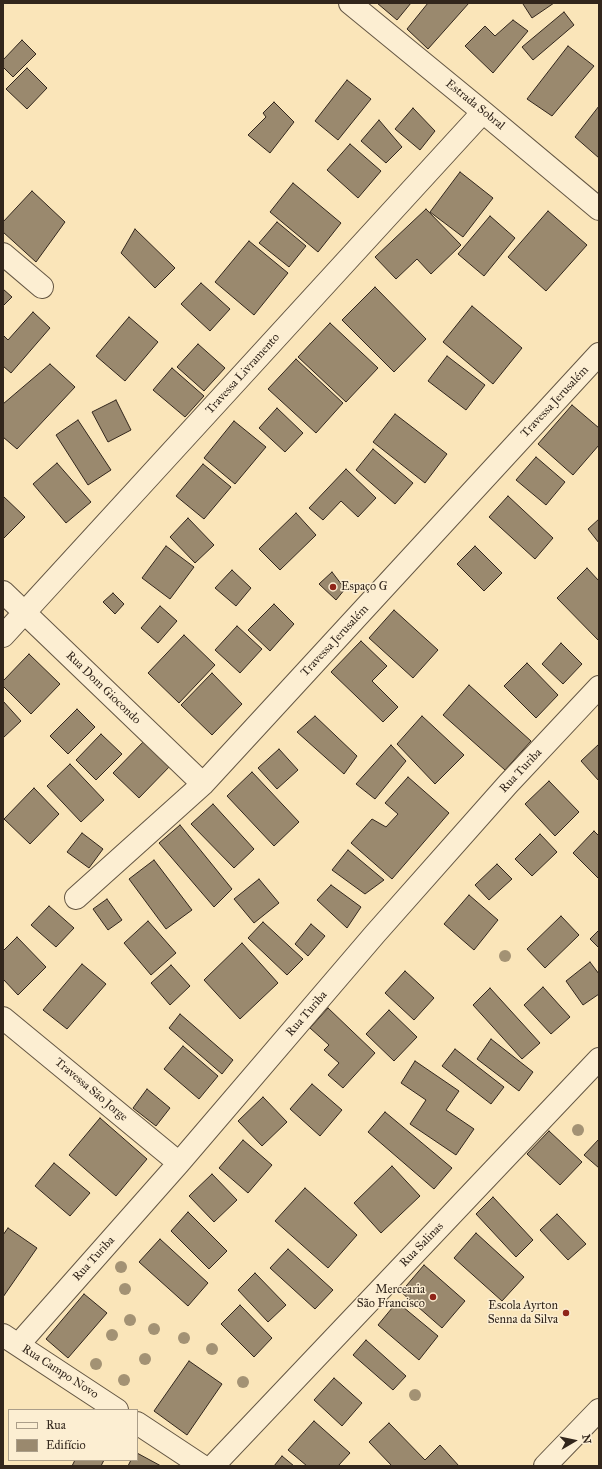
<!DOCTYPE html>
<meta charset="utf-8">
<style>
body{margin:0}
#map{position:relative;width:602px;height:1469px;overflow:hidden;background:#fae5b9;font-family:"IM FELL Great Primer",serif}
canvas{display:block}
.frame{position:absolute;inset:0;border:4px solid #32261c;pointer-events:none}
.legend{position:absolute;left:8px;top:1409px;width:130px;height:52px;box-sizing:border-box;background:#fceed2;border:1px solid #ab9e89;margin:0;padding:5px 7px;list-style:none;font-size:12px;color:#32261c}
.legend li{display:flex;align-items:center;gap:8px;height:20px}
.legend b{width:20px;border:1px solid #ab9e89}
.north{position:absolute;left:554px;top:1421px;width:40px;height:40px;-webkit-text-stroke:3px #fceed2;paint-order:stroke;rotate:81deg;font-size:11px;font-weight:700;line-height:16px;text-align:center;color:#32261c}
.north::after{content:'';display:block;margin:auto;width:14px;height:18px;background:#32261c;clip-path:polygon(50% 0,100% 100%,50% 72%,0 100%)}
</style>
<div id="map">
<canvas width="602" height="1469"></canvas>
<div class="frame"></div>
<ul class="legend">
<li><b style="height:5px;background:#fceed2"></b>Rua</li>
<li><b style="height:11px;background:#9a896e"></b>Edifício</li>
</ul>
<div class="north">N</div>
</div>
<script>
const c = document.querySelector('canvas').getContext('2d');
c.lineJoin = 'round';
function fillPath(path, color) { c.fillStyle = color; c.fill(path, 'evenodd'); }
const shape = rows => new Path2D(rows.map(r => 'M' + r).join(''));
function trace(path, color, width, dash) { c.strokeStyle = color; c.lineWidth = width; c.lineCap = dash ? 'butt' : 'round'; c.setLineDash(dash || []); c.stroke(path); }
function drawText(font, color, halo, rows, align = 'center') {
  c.font = font + ' "IM FELL Great Primer",serif'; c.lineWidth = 3; c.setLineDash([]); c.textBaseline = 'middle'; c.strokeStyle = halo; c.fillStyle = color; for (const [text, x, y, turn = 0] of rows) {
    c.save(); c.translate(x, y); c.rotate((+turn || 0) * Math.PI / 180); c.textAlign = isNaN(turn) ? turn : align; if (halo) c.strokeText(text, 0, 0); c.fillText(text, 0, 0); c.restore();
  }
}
const building = shape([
 [377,3,411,3,397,20,377,3],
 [428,3,469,3,428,49,407,29,428,3],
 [524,3,554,3,532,18,523,4,524,3],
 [564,12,574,25,533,60,522,47,564,12],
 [513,20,528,31,493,73,465,46,485,26,495,36,513,20],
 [22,40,36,54,13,77,3,67,3,60,22,40],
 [568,46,594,66,552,116,527,99,568,46],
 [27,68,47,88,27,109,6,89,27,68],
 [347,80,371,99,338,140,315,121,347,80],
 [274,102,294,122,270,153,248,135,266,117,263,113,274,102],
 [599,106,599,158,575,137,599,106],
 [413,108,435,131,420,150,395,129,413,108],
 [379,120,402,147,386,163,361,141,379,120],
 [350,144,381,171,358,198,327,170,350,144],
 [460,172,493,198,463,237,430,212,460,172],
 [293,183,341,223,318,252,270,212,293,183],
 [32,191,65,222,36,262,3,232,3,222,32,191],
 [426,209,461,245,431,274,417,259,396,279,375,257,426,209],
 [548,211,587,245,546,291,508,257,548,211],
 [490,216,515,238,484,276,458,254,490,216],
 [277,222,306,246,289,267,259,243,277,222],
 [135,229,175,268,155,288,121,253,135,229],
 [249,241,288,273,254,315,215,282,249,241],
 [201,283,230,309,210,331,181,304,201,283],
 [375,287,426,339,394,372,342,320,375,287],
 [3,289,12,297,3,306,3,289],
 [472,306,522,348,493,384,443,342,472,306],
 [33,312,50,328,11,373,3,366,3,335,8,340,33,312],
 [129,317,158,342,125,381,96,356,129,317],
 [330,323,378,368,346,402,298,357,330,323],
 [198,344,225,368,204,391,177,367,198,344],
 [447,356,485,385,466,410,428,381,447,356],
 [296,359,343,403,316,433,268,389,296,359],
 [50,364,75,387,17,449,3,437,3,404,50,364],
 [172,368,204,396,185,417,153,390,172,368],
 [116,400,131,430,108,442,92,412,116,400],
 [572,405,599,428,599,445,573,475,538,444,572,405],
 [277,408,303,433,285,452,259,428,277,408],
 [395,414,447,454,425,483,373,442,395,414],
 [78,420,111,470,88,485,56,435,78,420],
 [234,421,266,447,235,484,204,458,234,421],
 [373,449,413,483,395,504,356,470,373,449],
 [536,457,565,482,546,505,516,480,536,457],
 [57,463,91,502,66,523,33,484,57,463],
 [203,464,231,487,204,519,176,496,203,464],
 [346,469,376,498,358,517,341,501,323,520,309,508,346,469],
 [3,496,25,517,3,539,3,496],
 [508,496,553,538,535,559,489,517,508,496],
 [296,513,316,535,280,570,259,549,296,513],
 [188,518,214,545,195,563,170,537,188,518],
 [599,519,599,543,588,529,599,519],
 [166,546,194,567,170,599,142,578,166,546],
 [475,546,502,573,484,591,457,564,475,546],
 [587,568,599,581,599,641,557,598,587,568],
 [232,570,251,588,236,606,215,588,232,570],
 [332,572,345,589,336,600,319,584,332,572],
 [113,593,124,604,115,614,103,602,113,593],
 [274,604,294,624,270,651,248,630,274,604],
 [160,606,177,621,158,643,141,628,160,606],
 [394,610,438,650,413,678,369,638,394,610],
 [237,626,262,649,240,673,215,650,237,626],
 [184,635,215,665,179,703,148,673,184,635],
 [361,641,387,666,372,681,398,707,383,722,331,672,361,641],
 [561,643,582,664,563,684,542,664,561,643],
 [29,654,60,684,31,714,3,686,3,681,29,654],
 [527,663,558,695,536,718,504,686,527,663],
 [212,673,242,704,212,735,181,705,212,673],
 [469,685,531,741,505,770,443,715,469,685],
 [3,701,21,721,3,738,3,701],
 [77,709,95,727,68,754,50,736,77,709],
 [315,716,357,756,344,774,297,732,315,716],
 [422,716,464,755,435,784,397,744,422,716],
 [101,734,122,754,96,780,76,760,101,734],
 [146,739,172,764,139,798,113,773,146,739],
 [599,744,599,781,581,761,599,744],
 [391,745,406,761,375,799,356,784,391,745],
 [279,749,298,770,277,789,258,768,279,749],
 [70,764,104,800,81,822,47,786,70,764],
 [252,772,299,822,274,846,227,796,252,772],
 [408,777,449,813,392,879,351,843,372,819,386,827,398,814,385,803,408,777],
 [549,781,579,812,555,836,525,804,549,781],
 [34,788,59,814,30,844,4,819,34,788],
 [213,804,254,849,234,868,191,824,213,804],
 [180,825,232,889,214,907,159,843,180,825],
 [594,831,599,836,599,879,573,853,594,831],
 [82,833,103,849,89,868,67,852,82,833],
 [540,834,557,852,532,876,515,859,540,834],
 [348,850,384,880,365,894,332,870,348,850],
 [154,860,192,910,166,929,129,879,154,860],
 [497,864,512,879,489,900,475,885,497,864],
 [259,879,279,903,254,923,234,899,259,879],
 [331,885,361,907,347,928,317,900,331,885],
 [469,895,498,920,474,950,444,924,469,895],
 [107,899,122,920,108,930,93,909,107,899],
 [49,906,74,928,56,947,31,925,49,906],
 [561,916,579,935,545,968,527,949,561,916],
 [148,921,176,953,151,975,124,943,148,921],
 [263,922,303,959,287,975,248,938,263,922],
 [311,924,325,936,308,956,295,944,311,924],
 [599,930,599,948,590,939,599,930],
 [17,937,46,967,18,995,3,979,3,951,17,937],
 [242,943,278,983,240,1019,204,980,242,943],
 [590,962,599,974,599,994,583,1005,566,981,590,962],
 [82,964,106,984,67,1029,43,1010,82,964],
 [171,965,190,986,170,1005,151,983,171,965],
 [405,971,434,998,414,1020,385,993,405,971],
 [543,987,570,1017,551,1034,524,1005,543,987],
 [490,988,540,1043,522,1059,473,1005,490,988],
 [328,1008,375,1053,343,1088,328,1075,339,1063,324,1050,329,1045,310,1028,328,1008],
 [389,1010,417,1037,394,1061,366,1034,389,1010],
 [180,1014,233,1060,222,1074,169,1028,180,1014],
 [491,1039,533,1072,519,1091,477,1059,491,1039],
 [183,1046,218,1076,199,1099,164,1069,183,1046],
 [455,1049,504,1087,491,1104,442,1066,455,1049],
 [415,1061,459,1091,446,1110,474,1129,456,1155,410,1124,426,1100,401,1083,415,1061],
 [312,1084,342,1110,320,1136,290,1109,312,1084],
 [147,1089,170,1108,156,1126,133,1108,147,1089],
 [263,1097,287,1122,262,1146,238,1121,263,1097],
 [385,1112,452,1168,434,1189,368,1132,385,1112],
 [100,1118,147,1159,116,1196,69,1155,100,1118],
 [549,1131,582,1162,560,1185,527,1154,549,1131],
 [599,1139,599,1168,584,1155,599,1139],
 [243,1140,272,1165,248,1193,219,1168,243,1140],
 [54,1163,90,1193,70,1216,35,1186,54,1163],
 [392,1166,420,1196,381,1233,354,1203,392,1166],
 [212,1174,237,1200,214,1222,189,1196,212,1174],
 [305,1188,357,1235,328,1268,275,1221,305,1188],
 [493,1197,533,1240,516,1257,476,1214,493,1197],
 [188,1212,227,1251,209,1269,171,1231,188,1212],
 [557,1214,586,1244,568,1260,540,1230,557,1214],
 [8,1228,37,1248,3,1297,3,1235,8,1228],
 [476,1233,524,1277,502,1301,454,1258,476,1233],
 [160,1239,208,1283,188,1306,139,1262,160,1239],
 [288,1249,333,1290,315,1309,270,1268,288,1249],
 [424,1265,465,1301,442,1328,401,1292,424,1265],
 [255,1273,286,1305,268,1322,238,1290,255,1273],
 [84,1294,107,1313,68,1358,46,1339,84,1294],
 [397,1302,438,1336,419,1360,378,1325,397,1302],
 [240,1305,272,1338,254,1357,221,1324,240,1305],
 [366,1340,406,1376,393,1390,353,1355,366,1340],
 [189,1361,222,1384,187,1435,154,1411,189,1361],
 [334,1378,362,1403,342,1426,314,1400,334,1378],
 [314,1421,350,1453,338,1466,307,1466,288,1450,314,1421],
 [389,1423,425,1460,440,1445,459,1466,392,1466,369,1442,389,1423],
 [137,1453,161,1466,128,1466,131,1460,137,1460,137,1453],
 [282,1456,294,1466,274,1466,282,1456],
 [75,1460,104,1460,101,1466,72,1466,75,1460]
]);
fillPath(building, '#9a896e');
trace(building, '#32261c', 1);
const minor = shape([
 [350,3,483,112,599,209],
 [3,254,42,287],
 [3,592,203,784],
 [3,636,483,112],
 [76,898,203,784,599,354],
 [3,1018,179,1163],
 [3,1335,117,1410],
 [18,1345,179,1163,375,934,508,784,599,687],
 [137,1423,202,1466],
 [213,1466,599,1059],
 [545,1466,599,1410]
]);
trace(minor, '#645643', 24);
trace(minor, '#fceed2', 22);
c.fillStyle = '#a39274';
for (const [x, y] of [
 [505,956],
 [578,1130],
 [121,1267],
 [125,1289],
 [130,1320],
 [154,1329],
 [112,1335],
 [184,1338],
 [212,1349],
 [145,1359],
 [96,1364],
 [124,1380],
 [243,1382],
 [415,1395]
]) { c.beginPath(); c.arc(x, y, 6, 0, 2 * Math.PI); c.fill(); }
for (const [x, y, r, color] of [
 [333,587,4,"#8f2418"],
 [433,1297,4,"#8f2418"],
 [566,1313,4,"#8f2418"]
]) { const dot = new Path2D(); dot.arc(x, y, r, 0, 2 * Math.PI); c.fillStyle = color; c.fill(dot); trace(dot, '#fceed2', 1.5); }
drawText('12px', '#32261c', '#fceed2', [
 ["Estrada Sobral",475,105,39],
 ["Travessa Livramento",243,374,-48],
 ["Travessa Jerusalém",555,402,-47],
 ["Travessa Jerusalém",335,641,-47],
 ["Rua Dom Giocondo",103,688,44],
 ["Rua Turiba",521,771,-47],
 ["Rua Turiba",307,1014,-49],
 ["Travessa São Jorge",91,1090,40],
 ["Rua Salinas",422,1245,-46],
 ["Rua Turiba",94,1259,-48],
 ["Rua Campo Novo",60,1372,33]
]);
drawText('12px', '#32261c', '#fceed2', [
 ["Espaço G",341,587,"left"],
 ["Mercearia",425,1290],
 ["São Francisco",425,1304],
 ["Escola Ayrton",558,1306],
 ["Senna da Silva",558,1320]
], 'right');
</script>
